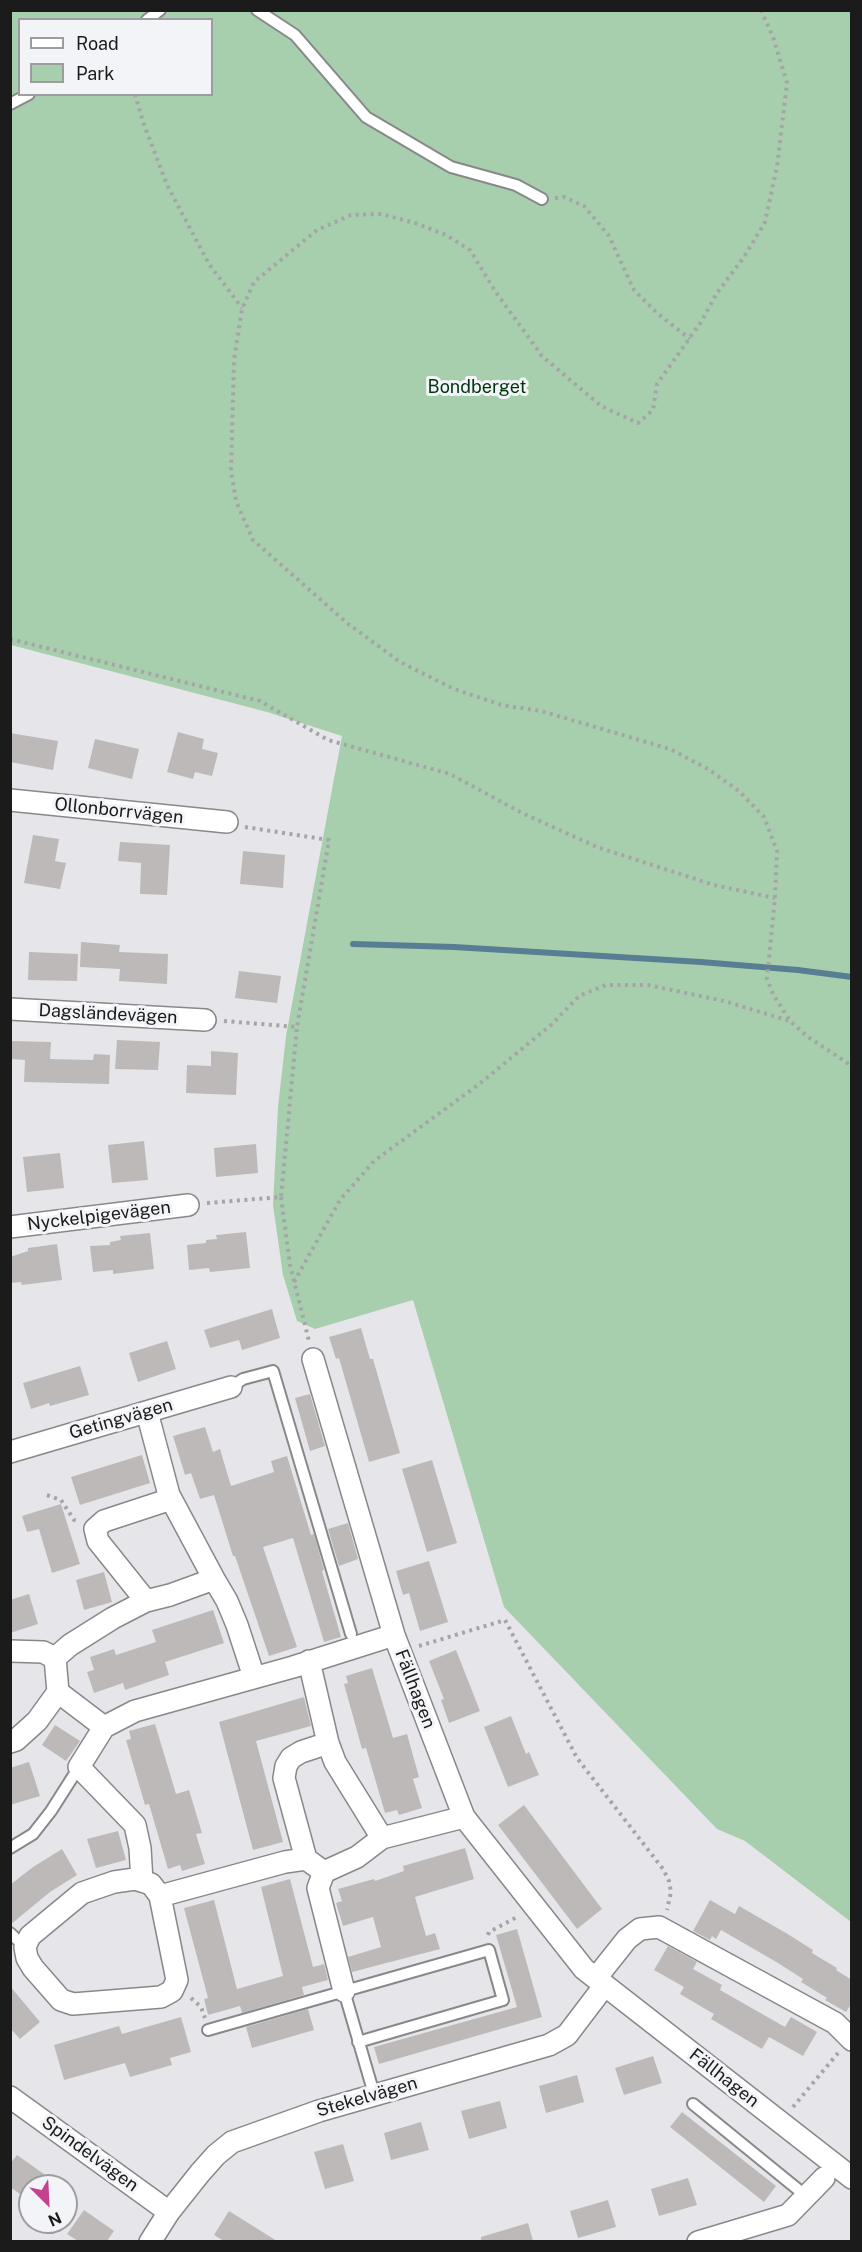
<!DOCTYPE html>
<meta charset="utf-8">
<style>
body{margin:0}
#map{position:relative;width:862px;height:2252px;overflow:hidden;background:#e6e6ea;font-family:"Public Sans",sans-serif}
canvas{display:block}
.frame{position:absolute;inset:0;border:12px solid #1b1b1c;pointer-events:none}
.legend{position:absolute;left:18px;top:18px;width:195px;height:78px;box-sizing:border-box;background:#f3f4f7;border:2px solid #9d9d9f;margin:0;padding:8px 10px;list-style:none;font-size:18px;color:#1b1b1c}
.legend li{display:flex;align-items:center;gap:12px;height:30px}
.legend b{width:30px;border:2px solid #9d9d9f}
.north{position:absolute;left:18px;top:2174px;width:60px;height:60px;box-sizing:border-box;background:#f3f4f7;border:2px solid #9d9d9f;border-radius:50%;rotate:156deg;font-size:16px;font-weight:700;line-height:24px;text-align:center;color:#1b1b1c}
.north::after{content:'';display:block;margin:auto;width:21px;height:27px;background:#c3438f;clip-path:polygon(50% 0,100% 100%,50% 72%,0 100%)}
</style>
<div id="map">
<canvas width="862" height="2252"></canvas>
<div class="frame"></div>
<ul class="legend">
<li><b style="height:8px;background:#fff"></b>Road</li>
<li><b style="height:16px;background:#a8cfad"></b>Park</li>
</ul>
<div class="north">N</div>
</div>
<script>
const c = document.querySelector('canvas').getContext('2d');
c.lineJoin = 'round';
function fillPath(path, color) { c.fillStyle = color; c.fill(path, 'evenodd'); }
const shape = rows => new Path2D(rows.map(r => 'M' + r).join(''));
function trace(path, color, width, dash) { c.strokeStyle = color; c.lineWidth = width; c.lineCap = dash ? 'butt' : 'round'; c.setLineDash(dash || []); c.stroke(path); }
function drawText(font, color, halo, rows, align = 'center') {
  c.font = font + ' "Public Sans",sans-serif'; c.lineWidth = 6; c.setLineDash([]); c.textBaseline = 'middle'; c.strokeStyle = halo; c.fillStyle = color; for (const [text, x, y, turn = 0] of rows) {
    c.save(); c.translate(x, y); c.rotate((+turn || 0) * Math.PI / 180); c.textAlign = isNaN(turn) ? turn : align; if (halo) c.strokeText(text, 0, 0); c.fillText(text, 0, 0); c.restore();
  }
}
fillPath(shape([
 [10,11,851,11,851,1922,745,1841,717,1829,504,1607,413,1300,315,1329,297,1321,283,1275,273,1205,278,1107,286,1036,342,736,267,712,11,645],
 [20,20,212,20,212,94,20,94]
]), '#a8cfad');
trace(shape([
 [353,944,454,947,701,962,798,970,852,977]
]), '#587e94', 6);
fillPath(shape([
 [178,732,204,739,202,749,218,753,212,776,195,772,193,779,167,772],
 [10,733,58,741,53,770,10,762],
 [95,739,139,749,132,779,88,768],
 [33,835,59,839,55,861,66,863,60,889,24,883],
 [120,842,170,845,167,895,140,894,141,863,118,861],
 [243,851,285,855,283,888,240,884],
 [81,942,120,945,119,952,168,954,167,984,119,981,120,969,80,967],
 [29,952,78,954,77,981,28,980],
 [239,971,281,976,277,1003,235,998],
 [117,1040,160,1042,158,1070,115,1069],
 [10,1041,51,1042,50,1059,93,1060,94,1054,110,1055,109,1084,24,1082,25,1060,10,1059],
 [211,1051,238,1053,236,1095,186,1093,187,1065,211,1066],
 [144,1141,148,1180,112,1183,108,1145],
 [256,1144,258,1173,216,1177,214,1148],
 [60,1153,64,1188,27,1192,23,1157],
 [246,1232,250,1268,210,1272,209,1268,189,1270,187,1245,206,1243,206,1240,217,1239,216,1235],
 [150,1233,154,1269,113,1274,113,1270,93,1272,90,1246,110,1245,110,1242,121,1240,120,1236],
 [57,1244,62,1280,22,1285,21,1282,10,1283,10,1257,28,1251,28,1248],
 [272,1309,280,1338,242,1350,239,1340,210,1348,204,1330],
 [361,1328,370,1359,373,1359,400,1453,369,1462,339,1358,336,1359,329,1337],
 [167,1341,176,1369,138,1382,129,1353],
 [80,1366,89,1395,50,1406,49,1403,31,1409,23,1383],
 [310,1394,325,1446,310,1451,295,1398],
 [205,1427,213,1452,220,1449,231,1486,274,1472,271,1461,287,1456,311,1535,314,1534,324,1570,322,1571,341,1637,324,1642,293,1538,263,1547,297,1647,269,1656,235,1556,233,1556,214,1495,200,1499,191,1473,185,1475,173,1436],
 [142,1455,150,1483,80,1505,71,1477],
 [432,1460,457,1543,427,1552,402,1469],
 [61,1504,80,1564,52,1573,39,1529,27,1532,22,1516],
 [348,1523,358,1559,339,1566,328,1529],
 [429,1561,448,1622,420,1631,409,1593,403,1595,396,1571],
 [104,1572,112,1602,84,1610,76,1580],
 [29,1594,38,1624,10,1633,10,1600],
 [213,1610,224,1643,165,1662,169,1675,125,1690,123,1683,94,1693,87,1672,94,1670,90,1657,114,1649,116,1655,156,1642,152,1630],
 [456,1650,480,1711,449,1723,441,1700,444,1699,429,1661],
 [372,1668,393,1738,407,1734,419,1777,413,1779,422,1808,399,1815,397,1810,385,1813,366,1748,362,1749,344,1684,348,1683,346,1676],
 [304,1697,311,1726,256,1741,283,1842,253,1850,219,1722],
 [511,1716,526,1754,529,1752,539,1775,508,1787,484,1727],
 [155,1724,176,1794,189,1790,202,1833,196,1834,205,1864,182,1871,180,1865,168,1869,149,1804,145,1805,126,1740,131,1739,129,1731],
 [55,1725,80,1741,66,1761,42,1745],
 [29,1762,40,1796,10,1805,10,1768],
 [524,1805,602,1909,577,1929,498,1825],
 [118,1831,126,1860,96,1868,87,1839],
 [465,1848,474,1879,415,1897,426,1936,435,1933,440,1949,352,1972,348,1957,381,1947,373,1917,343,1926,336,1903,342,1901,338,1889,374,1879,375,1881,404,1871,403,1866],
 [62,1849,77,1875,50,1892,10,1925,10,1885,33,1867],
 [290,1879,313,1967,324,1964,328,1980,302,1987,304,1995,242,2013,240,2006,208,2015,204,1999,208,1998,184,1908,214,1900,237,1989,283,1976,261,1887],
 [710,1900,735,1914,739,1906,786,1933,813,1950,812,1953,837,1968,836,1970,852,1980,852,2003,846,2012,825,2000,827,1998,801,1982,803,1979,778,1963,721,1930,716,1939,712,1936,710,1940,693,1931],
 [517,1929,542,2017,379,2064,374,2047,517,2007,496,1935],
 [668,1946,697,1962,693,1969,722,1985,720,1990,785,2027,791,2017,817,2032,803,2056,769,2037,762,2049,711,2019,714,2014,680,1994,684,1987,654,1970],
 [10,1986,40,2022,20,2039,10,2028],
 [308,2009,314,2030,252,2048,246,2027],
 [181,2017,191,2052,170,2058,172,2065,130,2077,125,2063,64,2080,54,2045,119,2026,122,2034],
 [653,2056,662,2083,624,2095,615,2068],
 [577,2075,584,2102,546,2113,539,2086],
 [500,2101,507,2128,469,2139,461,2111],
 [682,2112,776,2186,764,2202,670,2127],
 [421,2122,429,2150,391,2160,384,2133],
 [343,2144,354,2181,325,2189,314,2152],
 [17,2155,61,2186,30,2186,30,2201,10,2187,10,2164],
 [688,2178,697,2205,659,2216,651,2189],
 [608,2200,616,2227,578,2238,570,2211],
 [84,2210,114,2231,107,2241,78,2241,67,2234],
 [229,2211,277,2241,224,2241,214,2235],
 [528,2223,533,2241,481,2241,481,2237]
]), '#bdb9b8');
const lane = shape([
 [257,10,295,35,366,117,451,167,516,185,542,199],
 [147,20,160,10],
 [10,104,29,94],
 [231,1387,243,1379,273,1371,351,1634],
 [10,1848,33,1834,51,1811,79,1767],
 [10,1933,25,1947],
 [344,1991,374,2094],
 [208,2030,489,1950,503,2000,358,2042],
 [693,2104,806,2196]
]);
const street = shape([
 [10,800,227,822],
 [10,1009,205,1020],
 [10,1227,188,1205],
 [313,1359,394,1635,464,1817,584,1969,852,2178],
 [10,1452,231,1387],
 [214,1579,227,1601,237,1625,254,1677],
 [146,1601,98,1541,95,1529,104,1521,171,1499],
 [10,1651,43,1652,55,1658,58,1692,37,1721,16,1740,10,1742],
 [55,1658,70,1645,113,1618,146,1601,170,1595,214,1579,169,1495,147,1412],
 [309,1661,328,1743,335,1762,382,1838,464,1817],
 [58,1692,104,1727,135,1711,293,1667,394,1635],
 [104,1727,79,1767,135,1825,140,1848,142,1881],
 [328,1743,301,1752,291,1758,286,1766,284,1778,306,1859,324,1872,357,1857,382,1838],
 [324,1872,318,1888,344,1991],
 [160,1896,177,1980,172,1991,161,1997,73,2004,61,2000,33,1968,27,1958,25,1947,30,1936,82,1893,114,1882,135,1879,151,1884,160,1896,285,1862,306,1859],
 [596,1978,627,1939,640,1929,659,1927,835,2023,852,2040],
 [10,2097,169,2212],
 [150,2242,169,2212,200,2173,216,2155,232,2142,319,2111,549,2045,567,2035,605,1985],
 [698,2242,788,2215,824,2178]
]);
trace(lane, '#88888b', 14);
trace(street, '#88888b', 24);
trace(shape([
 [761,10,773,37,787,83,777,167,765,222,744,257,717,293,701,322,657,384,653,410,638,423,601,406,542,356,495,291,470,250,446,235,415,223,381,214,351,215,317,230,254,282,242,309,234,360,231,471,236,501,253,540,347,623,400,662,454,689,502,705,541,711,670,749,708,769,739,791,764,817,777,851,775,898,767,979,773,994,790,1021,808,1037,852,1066],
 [135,94,143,122,167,185,209,264,242,308],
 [555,198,564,197,584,206,609,236,634,290,657,313,690,339],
 [10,639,260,701,328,740,450,774,522,813,597,847,714,885,775,898],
 [224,1021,297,1027,329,840,245,827],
 [281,1197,290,1265,309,1341],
 [207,1203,281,1197,297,1027],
 [294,1282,340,1200,374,1161,478,1085,551,1025,579,996,606,985,648,985,724,1001,790,1021],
 [47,1495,61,1500,74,1520,78,1521],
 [419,1646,505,1620,577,1758,663,1869,669,1881,671,1892,667,1910],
 [488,1935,489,1932,517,1917],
 [191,1998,201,2007,205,2018],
 [793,2107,838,2053]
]), '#a5a5a8', 4, [3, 4.5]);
trace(lane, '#fff', 10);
trace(street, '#fff', 21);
drawText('18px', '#00340f', '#f3f4f7', [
 ["Bondberget",477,387]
]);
drawText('18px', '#1b1b1c', '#f3f4f7', [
 ["Ollonborrvägen",119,811,6],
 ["Dagsländevägen",108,1014,3],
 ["Nyckelpigevägen",99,1216,-7],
 ["Getingvägen",121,1419,-16],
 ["Fällhagen",415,1689,69],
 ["Fällhagen",724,2078,38],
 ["Stekelvägen",367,2097,-16],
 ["Spindelvägen",90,2154,36]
]);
</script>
